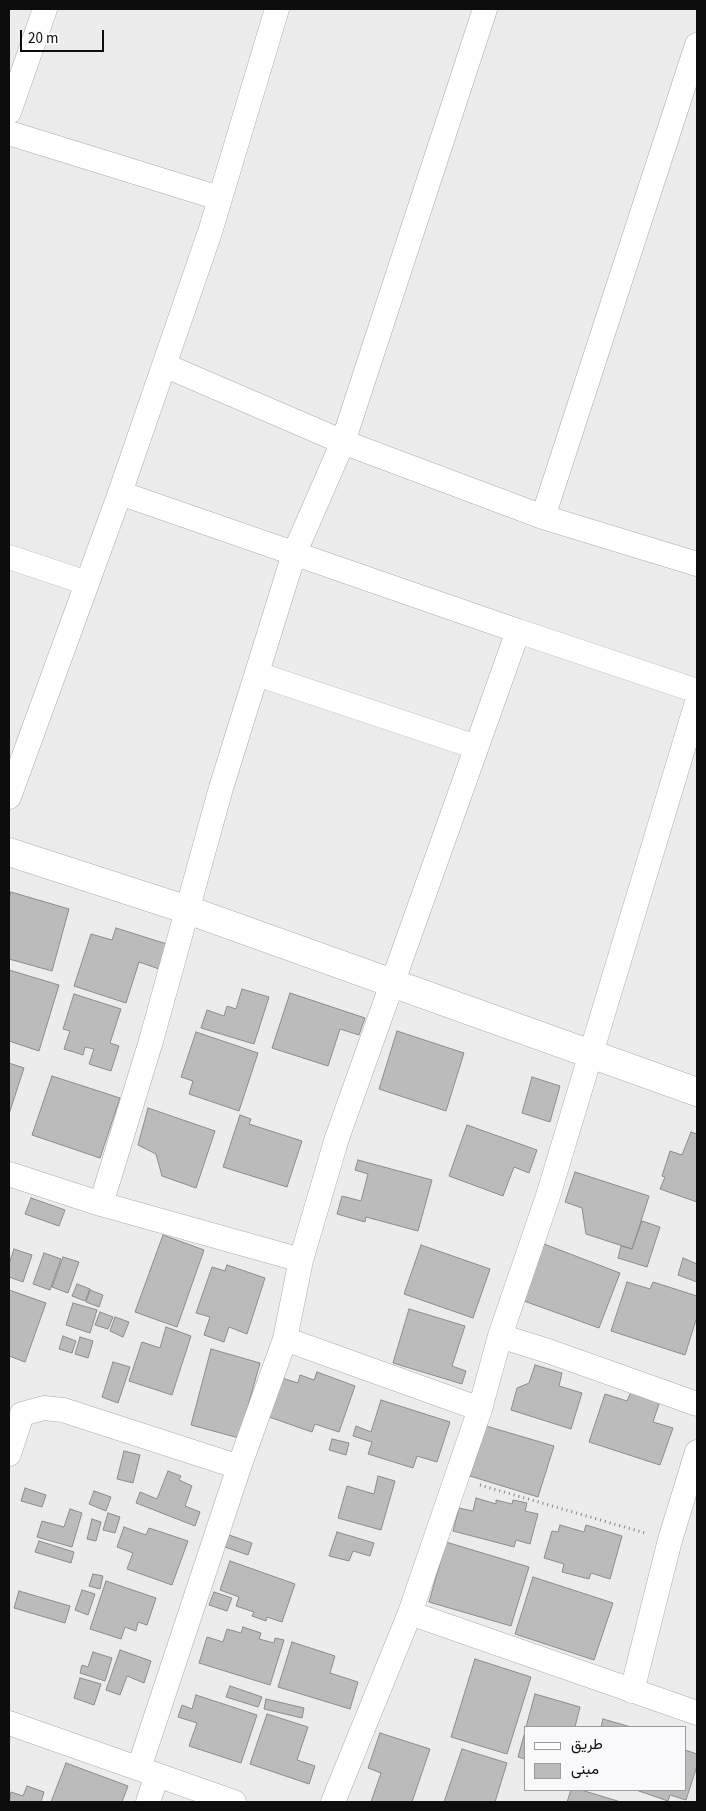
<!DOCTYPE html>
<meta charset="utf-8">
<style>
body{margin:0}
#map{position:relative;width:706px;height:1811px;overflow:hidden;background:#ececed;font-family:"Source Sans 3",Vazirmatn,sans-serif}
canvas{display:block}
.frame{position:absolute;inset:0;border:10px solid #0d0d0d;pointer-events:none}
.legend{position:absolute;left:524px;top:1726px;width:162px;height:65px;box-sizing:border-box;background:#f9f9fb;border:1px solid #9b9b9c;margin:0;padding:6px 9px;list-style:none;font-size:15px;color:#0d0d0d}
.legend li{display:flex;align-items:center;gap:10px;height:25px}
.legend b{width:25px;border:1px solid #9b9b9c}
.scale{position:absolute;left:20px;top:30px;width:84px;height:22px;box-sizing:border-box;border:2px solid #0d0d0d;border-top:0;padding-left:6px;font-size:15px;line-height:18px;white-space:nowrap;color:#0d0d0d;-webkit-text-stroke:4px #f9f9fb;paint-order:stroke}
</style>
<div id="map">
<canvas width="706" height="1811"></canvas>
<div class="frame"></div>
<ul class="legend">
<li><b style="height:6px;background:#fff"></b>طريق</li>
<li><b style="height:14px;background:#bbbbbc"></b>مبنى</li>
</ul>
<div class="scale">20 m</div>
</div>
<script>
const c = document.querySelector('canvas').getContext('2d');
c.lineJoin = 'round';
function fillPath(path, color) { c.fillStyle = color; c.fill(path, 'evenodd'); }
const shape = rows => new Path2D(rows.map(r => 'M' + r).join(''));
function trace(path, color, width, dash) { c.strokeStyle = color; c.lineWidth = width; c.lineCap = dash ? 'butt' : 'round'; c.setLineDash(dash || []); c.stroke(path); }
const building = shape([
 [11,892,69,909,52,971,9,959,9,898,11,892],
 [116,928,170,945,162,970,139,962,126,1003,74,986,91,934,112,940,116,928],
 [9,970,59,985,39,1051,9,1041,9,970],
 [242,989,269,997,254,1044,201,1028,207,1010,224,1016,227,1006,236,1009,242,989],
 [290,993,365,1018,359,1035,340,1029,328,1066,272,1048,290,993],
 [74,994,121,1009,110,1043,119,1046,111,1071,89,1064,94,1049,85,1047,83,1055,64,1049,70,1031,63,1029,74,994],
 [397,1031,464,1053,446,1111,379,1089,397,1031],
 [196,1032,258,1053,239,1111,189,1094,193,1081,181,1077,196,1032],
 [9,1063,24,1068,9,1114,9,1063],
 [52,1076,120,1098,100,1158,32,1135,52,1076],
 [532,1077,560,1086,550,1122,522,1113,532,1077],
 [148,1108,215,1131,196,1188,162,1176,156,1154,138,1145,148,1108],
 [240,1115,251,1119,249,1124,302,1141,287,1187,223,1167,240,1115],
 [467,1125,537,1150,529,1173,514,1167,503,1196,449,1176,467,1125],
 [691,1132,697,1134,697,1202,660,1189,665,1177,662,1176,670,1151,682,1155,691,1132],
 [358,1160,432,1180,418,1231,366,1217,365,1222,337,1214,342,1196,361,1201,368,1174,355,1170,358,1160],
 [575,1172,649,1196,632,1249,586,1234,582,1208,565,1202,575,1172],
 [31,1198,65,1210,59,1226,25,1214,31,1198],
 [642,1221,660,1227,647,1267,618,1258,621,1246,632,1249,642,1221],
 [163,1235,204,1250,177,1327,135,1312,163,1235],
 [544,1244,620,1273,599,1328,524,1301,544,1244],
 [421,1245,490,1269,473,1318,404,1294,421,1245],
 [14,1249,32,1255,23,1282,9,1277,9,1264,14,1249],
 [44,1253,61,1259,50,1290,33,1284,44,1253],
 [63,1257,79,1262,68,1293,52,1287,63,1257],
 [683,1258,697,1264,697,1282,678,1275,683,1258],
 [227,1265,265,1278,247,1334,229,1327,224,1342,204,1335,210,1317,196,1313,212,1267,225,1271,227,1265],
 [627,1282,650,1289,653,1282,697,1296,697,1317,685,1355,611,1331,627,1282],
 [77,1284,90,1289,85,1301,72,1296,77,1284],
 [9,1290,46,1303,25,1362,9,1356,9,1290],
 [90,1290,103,1295,99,1307,86,1302,90,1290],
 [73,1303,97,1310,90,1333,66,1325,73,1303],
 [409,1309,465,1326,452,1366,466,1371,462,1384,393,1363,409,1309],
 [100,1312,113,1317,108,1329,95,1325,100,1312],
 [115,1317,129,1322,123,1337,110,1331,115,1317],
 [166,1327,191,1336,172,1395,129,1381,142,1342,160,1348,166,1327],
 [63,1336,76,1341,72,1353,59,1349,63,1336],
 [80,1337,93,1341,88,1358,75,1354,80,1337],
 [211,1349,260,1363,239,1438,191,1425,211,1349],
 [113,1362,130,1367,118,1403,102,1397,113,1362],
 [535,1365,562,1373,559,1386,582,1393,571,1429,511,1410,517,1388,529,1383,535,1365],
 [317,1372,355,1386,339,1432,315,1424,312,1432,269,1417,282,1378,298,1383,300,1375,314,1380,317,1372],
 [631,1392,660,1401,653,1422,673,1428,660,1465,589,1442,605,1394,627,1401,631,1392],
 [381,1400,450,1422,437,1462,417,1456,413,1468,368,1454,372,1442,353,1436,356,1426,371,1432,381,1400],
 [486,1426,554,1446,538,1497,470,1476,486,1426],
 [332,1439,349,1443,346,1455,329,1450,332,1439],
 [124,1451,140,1455,133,1483,117,1479,124,1451],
 [168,1471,181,1476,179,1480,192,1486,185,1506,200,1512,195,1526,136,1503,140,1492,157,1499,168,1471],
 [378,1476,395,1481,381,1530,338,1518,347,1486,374,1494,378,1476],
 [25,1488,46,1495,42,1507,21,1501,25,1488],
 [94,1491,111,1497,106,1511,89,1504,94,1491],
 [476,1498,496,1504,496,1500,512,1504,513,1500,527,1503,525,1511,538,1514,530,1544,516,1540,514,1547,453,1531,459,1508,473,1511,476,1498],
 [70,1509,82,1513,72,1547,37,1537,42,1521,64,1527,70,1509],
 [108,1513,120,1517,115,1533,103,1530,108,1513],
 [92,1519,101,1522,96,1541,87,1539,92,1519],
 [560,1525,584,1532,586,1525,622,1536,610,1579,591,1573,589,1579,562,1572,564,1564,544,1558,552,1531,558,1532,560,1525],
 [124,1527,146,1535,149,1528,188,1541,172,1585,127,1569,133,1553,117,1547,124,1527],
 [337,1532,374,1543,370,1556,353,1551,349,1561,329,1556,337,1532],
 [229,1535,252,1543,248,1555,225,1547,229,1535],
 [39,1541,74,1552,71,1563,35,1552,39,1541],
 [446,1542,529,1567,511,1626,429,1602,446,1542],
 [230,1561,295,1584,282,1622,267,1617,266,1621,252,1616,254,1612,236,1606,239,1597,220,1590,230,1561],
 [93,1574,103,1576,100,1589,89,1586,93,1574],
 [533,1577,613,1603,594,1660,515,1634,533,1577],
 [106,1581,156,1598,147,1625,138,1622,136,1631,125,1627,121,1639,90,1629,106,1581],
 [82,1590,95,1594,88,1615,75,1610,82,1590],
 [19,1591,70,1606,65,1623,14,1608,19,1591],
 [214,1592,232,1598,227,1611,209,1605,214,1592],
 [243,1627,261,1633,259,1639,274,1643,275,1638,284,1640,270,1685,199,1663,207,1637,223,1642,227,1629,241,1633,243,1627],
 [292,1642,335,1656,330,1673,358,1682,350,1709,278,1687,292,1642],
 [120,1650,151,1661,144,1683,127,1676,120,1695,106,1690,120,1650],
 [93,1652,112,1658,105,1681,80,1673,82,1665,88,1667,93,1652],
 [475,1659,531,1677,507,1754,451,1737,475,1659],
 [80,1678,101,1684,94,1705,74,1698,80,1678],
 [230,1686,262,1697,258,1707,226,1697,230,1686],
 [535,1694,580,1707,575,1727,526,1727,535,1694],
 [196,1695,257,1715,241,1763,189,1746,197,1723,178,1717,182,1705,192,1709,196,1695],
 [266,1699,304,1708,302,1718,264,1709,266,1699],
 [267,1714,308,1727,297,1760,315,1766,309,1784,250,1764,267,1714],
 [603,1719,631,1727,601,1727,603,1719],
 [525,1732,525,1759,518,1757,525,1732],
 [380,1733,430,1749,412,1802,371,1802,381,1773,368,1768,380,1733],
 [462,1749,507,1763,495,1802,444,1802,462,1749],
 [685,1750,697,1754,697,1766,686,1800,670,1795,668,1801,636,1790,685,1790,685,1750],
 [66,1763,128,1786,122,1802,51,1802,66,1763],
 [27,1786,44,1792,41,1802,9,1802,11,1792,23,1796,27,1786],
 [571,1790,581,1790,621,1802,567,1802,571,1790]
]);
fillPath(building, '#bbbbbc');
trace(building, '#8c8c8e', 1);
const street = shape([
 [9,112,45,9],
 [9,133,219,198],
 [164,365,343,442,543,517,697,564],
 [120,493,518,631,337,1138,301,1260,285,1339,239,1467,139,1768],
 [543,517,697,45],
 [9,557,87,583],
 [518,631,697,691],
 [257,674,476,747],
 [9,797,120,493,210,232,277,9],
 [9,1174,101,1204,151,1041,221,788,294,554,343,442,485,9],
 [101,1204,301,1260],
 [500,1336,548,1351,697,1404],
 [285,1339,480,1409,410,1613,333,1802],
 [480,1409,500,1336,548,1196,697,702],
 [9,1454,22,1414,44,1408,63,1410,239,1467],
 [410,1613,697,1713],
 [632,1691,670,1540,697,1452],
 [9,1723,234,1802],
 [148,1802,157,1775]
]);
const secondary = shape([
 [9,852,188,910,697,1092]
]);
trace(street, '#aaabac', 25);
trace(secondary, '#aaabac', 29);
trace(shape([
 [480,1485,645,1533]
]), '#848485', 3, [1, 4]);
trace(street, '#fff', 24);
trace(secondary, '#fff', 28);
</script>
